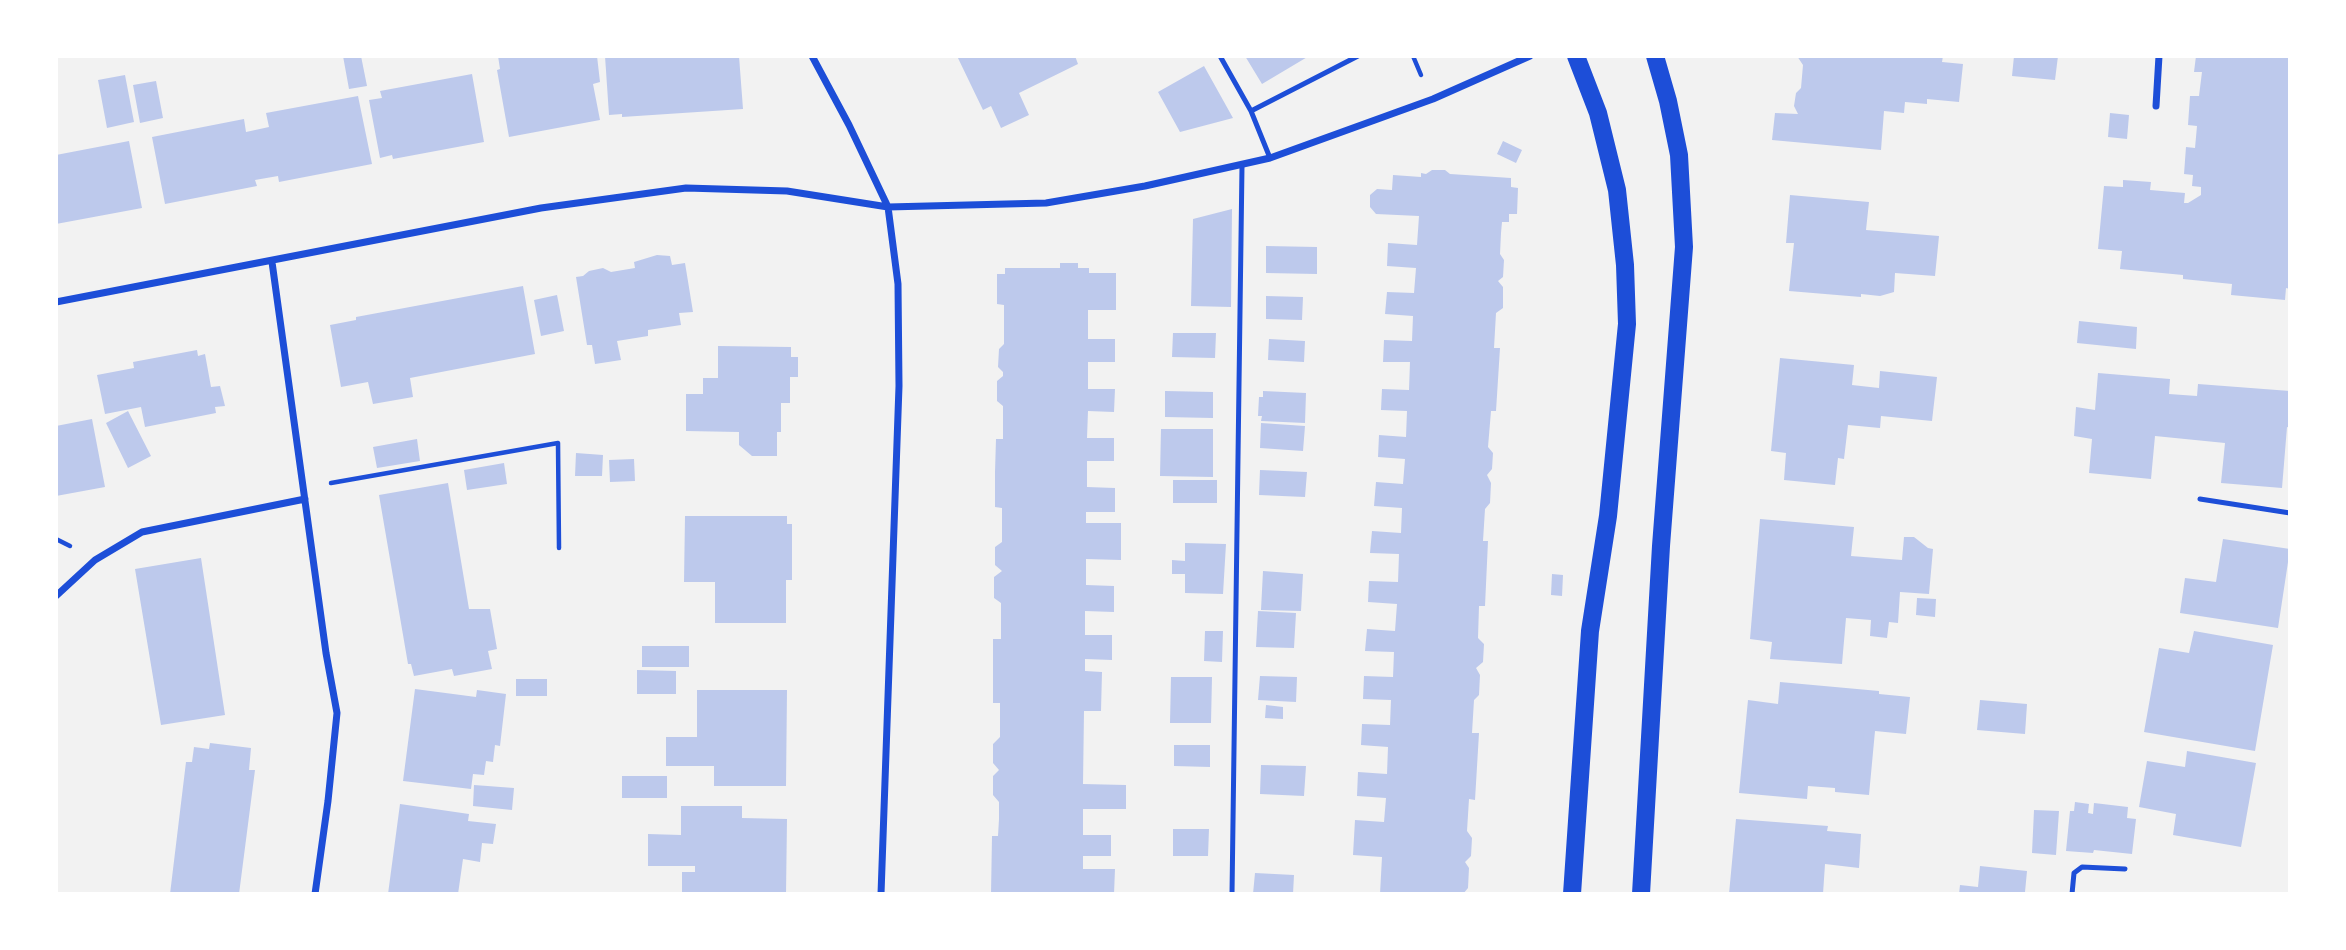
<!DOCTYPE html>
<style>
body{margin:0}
#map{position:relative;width:2346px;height:950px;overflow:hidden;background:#f2f2f2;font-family:"Noto Sans",sans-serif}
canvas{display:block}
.frame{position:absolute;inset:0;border:58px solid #fff;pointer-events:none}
</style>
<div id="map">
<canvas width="2346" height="950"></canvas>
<div class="frame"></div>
</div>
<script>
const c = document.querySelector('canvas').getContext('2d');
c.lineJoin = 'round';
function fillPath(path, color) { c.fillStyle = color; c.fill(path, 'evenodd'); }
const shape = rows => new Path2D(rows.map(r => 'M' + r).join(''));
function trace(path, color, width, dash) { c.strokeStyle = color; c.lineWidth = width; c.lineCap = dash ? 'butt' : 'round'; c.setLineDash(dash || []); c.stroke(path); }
fillPath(shape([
 [343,56,361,56,367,86,349,89],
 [498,56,597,56,600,82,593,84,600,120,509,137,497,70,500,69],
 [605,56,739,56,743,109,622,117,622,114,609,115],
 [957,56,1075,56,1078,64,1019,93,1029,115,1001,128,991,106,983,110],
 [1245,56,1309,56,1262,84],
 [1797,56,1943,56,1942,62,1963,64,1959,102,1927,99,1927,104,1905,102,1904,113,1884,111,1881,150,1772,140,1775,113,1798,114,1794,106,1796,93,1801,88,1803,65],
 [2014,56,2058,56,2055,80,2012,76],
 [2196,56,2290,56,2290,289,2286,288,2285,300,2231,295,2232,284,2183,279,2183,275,2120,269,2122,251,2098,249,2104,186,2123,187,2123,180,2151,182,2150,190,2185,193,2184,203,2188,203,2201,195,2201,187,2192,186,2193,175,2184,174,2186,147,2195,148,2197,126,2188,125,2190,96,2199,96,2202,72,2194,72],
 [1204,66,1233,118,1180,132,1158,92],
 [472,74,484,142,393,159,392,155,380,158,369,100,382,98,380,91],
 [125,75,134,122,107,128,98,80],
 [156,81,163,118,140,123,133,85],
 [358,96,372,164,279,182,278,176,255,180,257,186,165,204,152,137,244,119,246,132,269,127,266,113],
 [2110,113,2129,115,2127,139,2108,137],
 [129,141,142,208,56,224,56,155],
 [1503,141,1522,150,1516,163,1497,154],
 [1432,170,1445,170,1450,174,1511,178,1511,187,1518,188,1517,214,1509,214,1509,222,1502,222,1501,233,1500,254,1504,260,1503,277,1498,281,1503,287,1503,308,1496,313,1494,348,1500,348,1496,411,1491,411,1488,447,1493,453,1492,469,1487,475,1491,483,1490,503,1485,509,1483,541,1488,541,1485,606,1479,606,1478,638,1484,644,1483,662,1476,668,1480,675,1479,695,1474,700,1472,733,1479,733,1475,800,1469,799,1467,831,1472,838,1471,856,1465,862,1469,868,1468,888,1463,894,1380,894,1382,857,1353,855,1355,820,1384,822,1386,798,1357,796,1358,772,1387,774,1388,747,1361,745,1362,724,1390,725,1391,700,1363,699,1364,676,1393,677,1394,652,1365,651,1367,629,1395,631,1397,604,1368,602,1369,581,1398,582,1399,554,1370,553,1372,531,1401,533,1402,508,1374,506,1376,482,1403,484,1405,459,1378,457,1379,435,1406,437,1407,411,1381,410,1382,389,1409,390,1410,362,1383,362,1384,340,1412,341,1413,316,1385,314,1387,292,1414,293,1416,268,1387,266,1388,243,1417,245,1419,216,1376,214,1370,207,1370,195,1377,189,1392,190,1393,175,1421,177,1421,173,1426,174],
 [1790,195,1869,202,1866,230,1939,236,1935,276,1895,273,1894,292,1880,296,1861,294,1861,297,1789,291,1794,243,1786,243],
 [1232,209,1231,307,1191,306,1193,219],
 [1266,246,1317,247,1317,274,1266,273],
 [657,255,670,256,672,265,685,263,693,312,679,313,681,325,648,330,648,336,617,341,621,360,595,364,592,345,587,345,576,277,583,276,589,271,603,268,611,272,635,268,634,262],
 [1060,263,1078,263,1078,268,1089,268,1089,273,1116,273,1116,310,1088,310,1088,339,1115,339,1115,362,1088,362,1088,389,1115,389,1114,412,1088,411,1087,438,1114,438,1114,461,1087,461,1087,487,1115,488,1115,512,1086,512,1086,523,1121,523,1121,560,1086,559,1086,585,1114,586,1114,612,1085,611,1085,635,1112,635,1112,660,1085,659,1085,671,1102,672,1101,711,1084,711,1083,784,1126,785,1126,809,1083,809,1083,835,1111,835,1111,856,1083,856,1083,869,1115,869,1114,894,991,894,992,836,998,836,999,819,999,802,993,795,993,776,999,770,993,763,993,744,1000,737,1000,703,993,703,993,639,1001,639,1001,603,994,598,994,577,1002,571,995,565,995,547,1002,542,1002,508,995,507,995,472,996,439,1003,439,1003,406,997,401,997,381,1003,376,1003,372,998,367,999,349,1004,344,1004,305,997,304,997,274,1005,274,1005,268,1060,268],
 [523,286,535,354,410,378,413,397,373,404,368,382,341,387,330,325,356,320,356,317],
 [557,295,564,331,541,336,534,300],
 [1266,296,1303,297,1302,320,1266,319],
 [2079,321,2137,327,2136,349,2077,343],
 [1173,333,1216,333,1215,358,1172,357],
 [1269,339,1305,341,1304,362,1268,360],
 [718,346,791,347,791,357,798,357,798,377,790,377,790,403,781,403,781,432,777,432,777,456,752,456,739,445,739,432,686,431,686,394,703,394,703,378,718,378],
 [197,350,198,356,205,354,211,387,220,386,225,406,215,407,216,413,145,427,141,407,105,414,97,375,134,368,133,362],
 [1780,358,1854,365,1852,385,1879,388,1880,371,1937,377,1932,421,1881,416,1880,428,1848,425,1844,459,1838,458,1835,485,1784,480,1786,453,1771,451],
 [2098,373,2170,379,2169,394,2197,396,2198,384,2290,391,2290,428,2287,427,2282,488,2221,483,2225,443,2155,436,2151,479,2089,473,2092,439,2074,436,2076,407,2095,410],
 [1165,391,1213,392,1213,418,1165,417],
 [1263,391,1306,393,1305,423,1261,421,1262,416,1258,416,1259,397,1263,397],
 [128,411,151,456,128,468,106,423],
 [92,419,105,487,56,496,56,426],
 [1261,423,1305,426,1303,451,1260,448],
 [1161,429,1213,429,1213,477,1160,476],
 [417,439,420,461,377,468,373,447],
 [576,453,603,455,602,476,575,476],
 [634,459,635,481,610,482,609,460],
 [504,463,507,484,467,490,464,470],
 [1260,470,1307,472,1305,497,1259,495],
 [1173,480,1217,480,1217,503,1173,503],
 [448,483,469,609,490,609,497,649,488,651,492,669,454,676,452,669,414,676,411,664,408,664,379,495],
 [685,516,787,516,787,524,792,524,792,580,786,580,786,623,715,623,715,582,684,582],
 [1760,519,1854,527,1851,556,1902,560,1904,537,1914,537,1928,548,1933,549,1929,594,1900,592,1898,623,1889,622,1887,638,1870,636,1871,620,1846,618,1842,664,1770,659,1772,642,1750,639],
 [2223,539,2290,549,2278,628,2180,613,2185,578,2216,582],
 [1185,543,1226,544,1223,594,1185,593,1185,574,1172,574,1172,560,1185,561],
 [201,558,225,715,161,725,135,569],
 [1263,571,1303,574,1301,611,1261,610],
 [1552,574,1563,575,1562,596,1551,595],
 [1917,598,1936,599,1935,617,1916,615],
 [1258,611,1296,613,1294,648,1256,647],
 [1205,631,1223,631,1222,662,1204,661],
 [2194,631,2273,645,2255,751,2144,732,2159,648,2189,653],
 [642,646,689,646,689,667,642,667],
 [637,670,676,671,676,694,637,694],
 [1260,676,1297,677,1296,702,1258,700],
 [1171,677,1212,677,1211,723,1170,723],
 [516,679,547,679,547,696,516,696],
 [1780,682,1879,691,1879,694,1910,697,1906,734,1875,731,1869,795,1835,792,1835,788,1808,786,1807,799,1739,793,1748,700,1778,704],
 [415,689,476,697,477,690,506,694,500,746,495,745,493,762,486,761,484,775,473,774,471,789,403,781],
 [697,690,787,690,786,786,714,786,714,766,666,766,666,737,697,737],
 [1980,700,2027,704,2025,734,1977,730],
 [1266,705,1283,707,1283,719,1265,718],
 [210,743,251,748,249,770,255,770,239,894,170,894,186,762,192,762,194,747,209,749],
 [1174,745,1210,745,1210,767,1174,766],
 [2187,751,2256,763,2241,847,2173,835,2176,814,2139,807,2147,761,2185,767],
 [1261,765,1306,766,1304,796,1260,794],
 [622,776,667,776,667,798,622,798],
 [474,785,514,788,512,810,473,806],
 [2075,802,2089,804,2088,813,2093,814,2094,803,2128,807,2127,818,2136,819,2132,854,2094,850,2093,853,2066,851,2070,811,2074,811],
 [400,804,469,814,468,821,496,824,493,844,482,843,480,862,463,859,458,894,388,894],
 [681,806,742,806,742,818,787,819,786,894,682,892,682,872,695,872,695,866,648,866,648,834,681,835],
 [2034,810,2059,811,2056,855,2032,853],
 [1736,819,1828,826,1827,831,1861,834,1859,868,1825,864,1823,894,1729,894],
 [1173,829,1209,829,1208,856,1173,856],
 [1980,866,2027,871,2025,892,2030,892,2030,894,1959,894,1960,885,1978,887],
 [1255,873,1294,875,1293,894,1253,894]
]), '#bdc9ec');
trace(shape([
 [1413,56,1421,75],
 [331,483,558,443,559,548],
 [56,539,70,546]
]), '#1d4ed8', 4.5);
trace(shape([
 [1220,56,1251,111,1270,158],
 [1251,111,1358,56],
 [2200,499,2290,513],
 [1232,894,1242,166],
 [2072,894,2074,873,2082,867,2125,869]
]), '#1d4ed8', 5);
trace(shape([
 [812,56,849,125,888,207,898,284,899,386,881,894],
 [2156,106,2159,56],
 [272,262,326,653,337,713,328,801,315,894],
 [56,302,541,208,686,188,787,191,888,207,1046,203,1145,186,1270,158,1433,99,1530,56],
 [56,596,95,560,142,532,305,499]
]), '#1d4ed8', 7);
trace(shape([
 [1572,894,1590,631,1608,516,1627,324,1625,265,1617,190,1598,113,1576,56],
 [1641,894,1661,546,1684,247,1679,155,1668,101,1655,56]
]), '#1d4ed8', 18);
</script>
